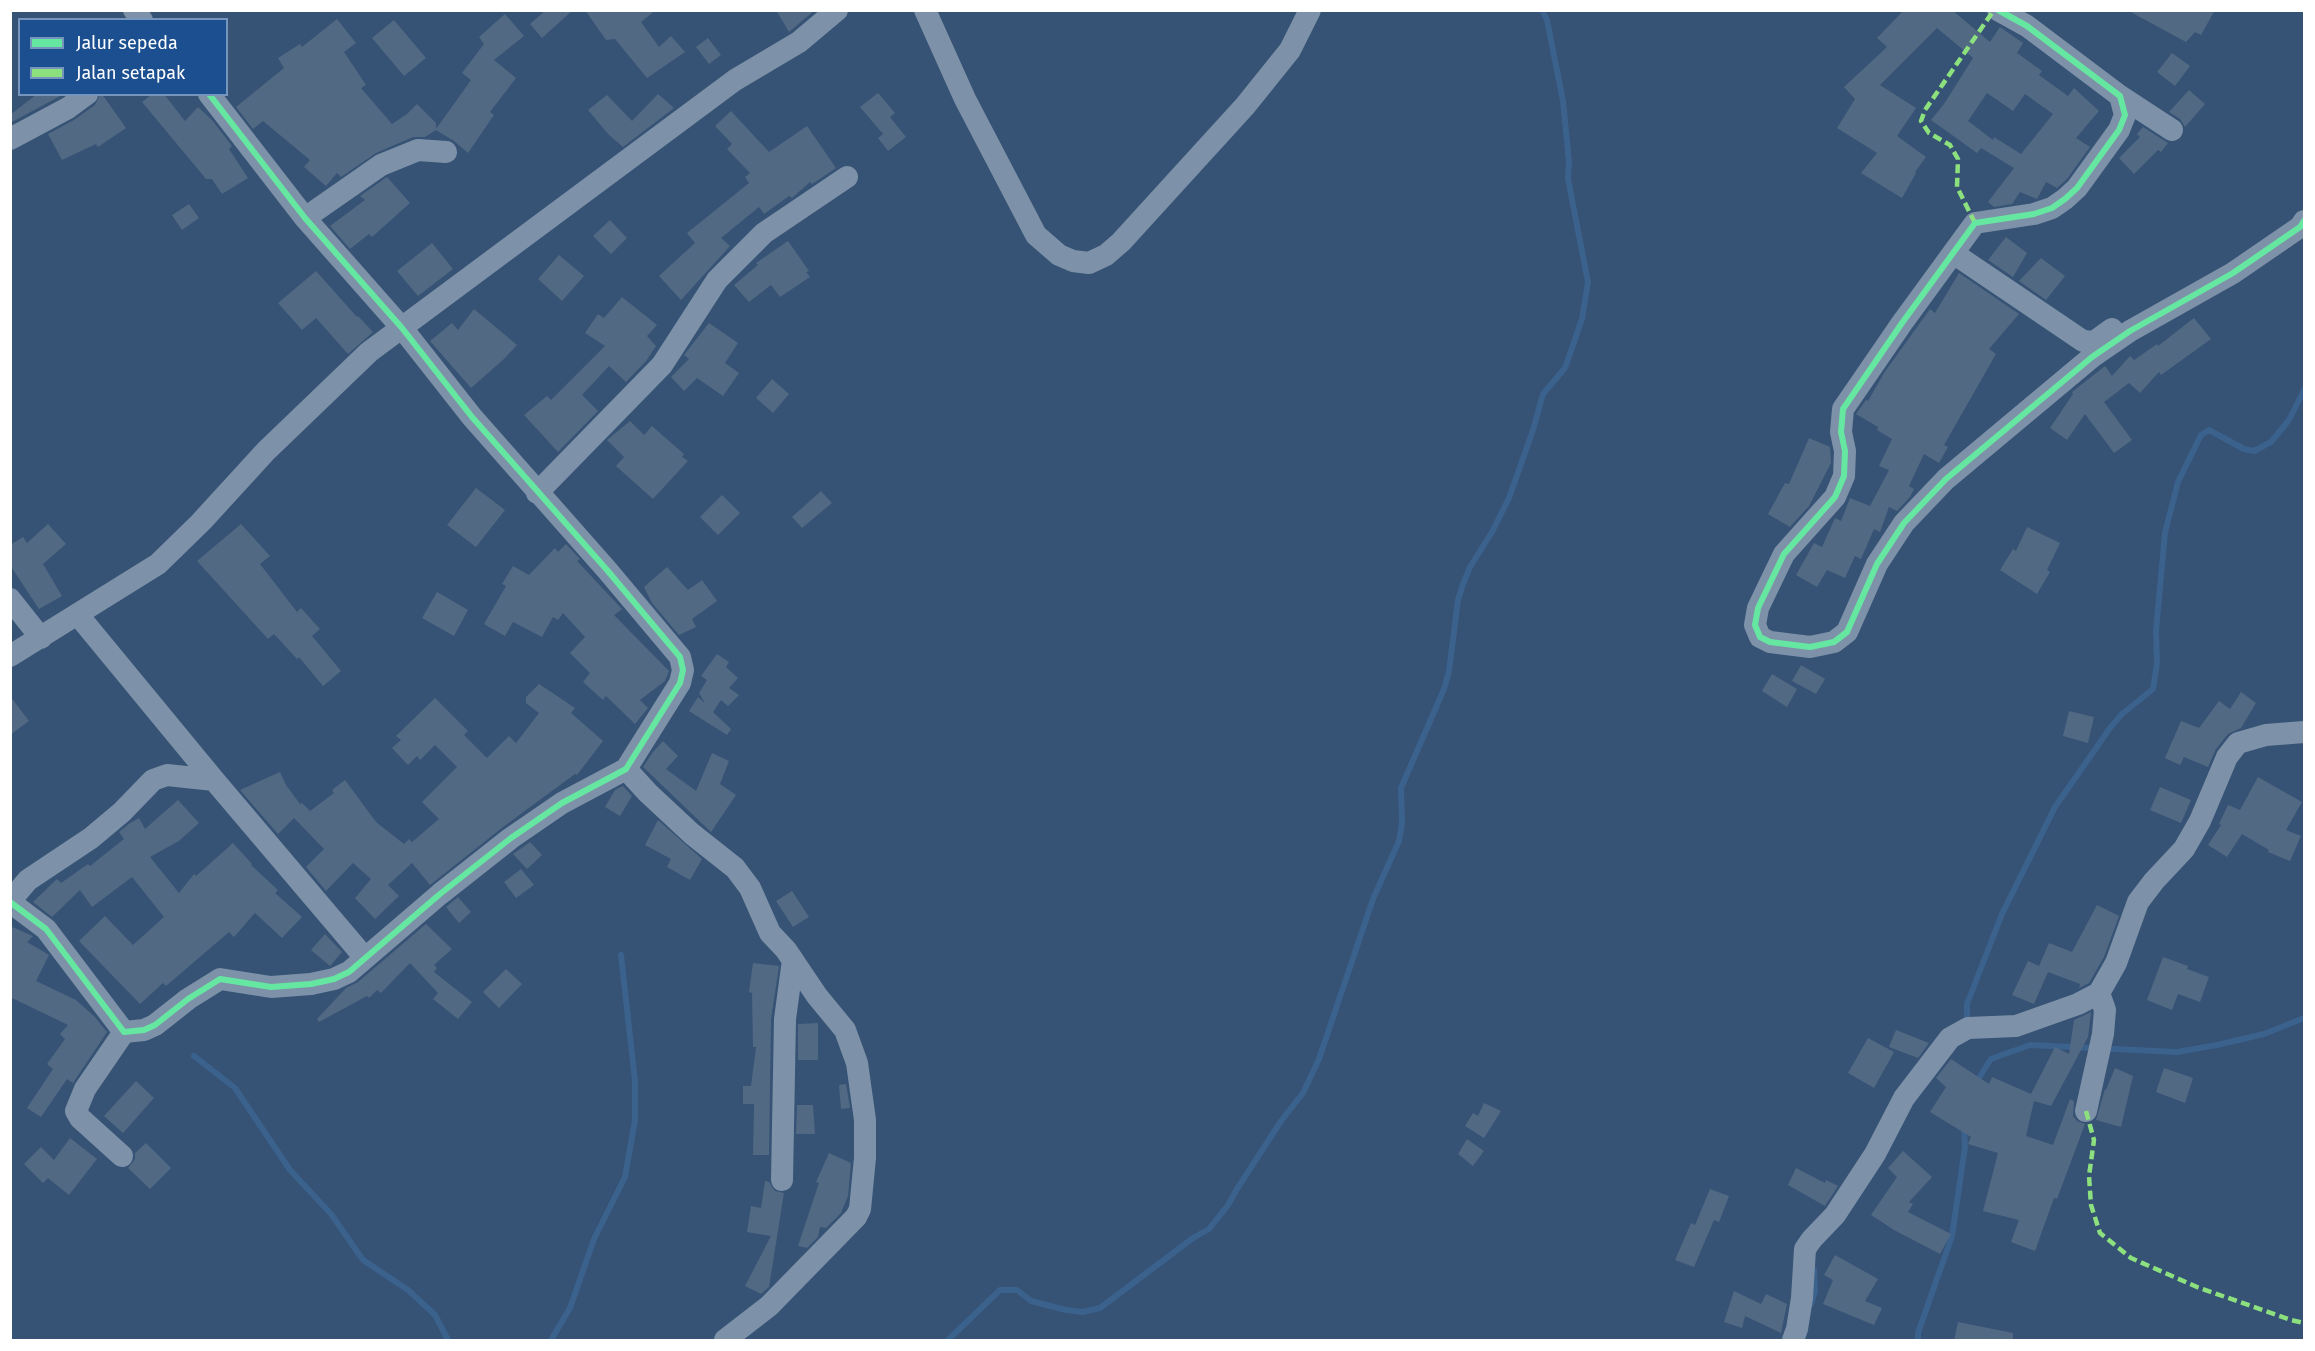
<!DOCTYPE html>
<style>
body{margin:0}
#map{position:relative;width:2315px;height:1351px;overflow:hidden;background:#365274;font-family:"Fira Sans",sans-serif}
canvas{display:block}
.frame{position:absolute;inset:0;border:12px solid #fff;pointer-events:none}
.legend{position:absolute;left:18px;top:18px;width:210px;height:78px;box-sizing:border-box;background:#1b4f8f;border:2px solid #7695bc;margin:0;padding:8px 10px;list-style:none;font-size:18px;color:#fff}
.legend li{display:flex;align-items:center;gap:12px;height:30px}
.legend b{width:30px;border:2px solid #7695bc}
</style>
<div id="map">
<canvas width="2315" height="1351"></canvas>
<div class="frame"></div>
<ul class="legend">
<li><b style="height:8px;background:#66e7a1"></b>Jalur sepeda</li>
<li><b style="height:8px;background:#8de07e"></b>Jalan setapak</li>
</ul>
</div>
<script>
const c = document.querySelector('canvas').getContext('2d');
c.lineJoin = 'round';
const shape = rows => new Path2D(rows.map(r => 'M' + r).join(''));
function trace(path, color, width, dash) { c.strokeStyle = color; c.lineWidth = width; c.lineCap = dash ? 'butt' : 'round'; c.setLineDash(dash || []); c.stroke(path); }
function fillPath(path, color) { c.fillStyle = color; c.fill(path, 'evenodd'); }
trace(shape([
 [1967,1022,1967,1004,2002,914,2055,807,2110,728,2122,714,2153,689,2157,663,2156,631,2165,533,2178,482,2201,435,2209,430,2244,449,2254,451,2271,442,2289,420,2304,390],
 [194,1056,235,1088,290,1170,331,1214,363,1260,408,1290,435,1315,448,1340],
 [1975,1084,1991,1059,2030,1045,2177,1052,2217,1045,2264,1034,2304,1018],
 [1811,1304,1815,1291,1814,1270],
 [551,1340,570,1308,594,1239,625,1177,635,1120,635,1081,621,955],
 [948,1340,1000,1290,1017,1290,1031,1301,1066,1310,1083,1312,1100,1308,1193,1238,1209,1229,1228,1205,1237,1189,1281,1121,1303,1093,1319,1059,1373,899,1399,841,1402,823,1401,788,1444,689,1449,671,1458,600,1463,584,1470,567,1492,532,1509,498,1533,430,1543,394,1565,368,1582,319,1588,282,1568,179,1569,162,1563,101,1547,20,1542,10],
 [1918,1340,1918,1333,1952,1236,1965,1147,1964,1127]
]), '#3b618d', 6);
fillPath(shape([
 [546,10,573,10,542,38,530,24],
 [585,10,656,10,641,22,659,47,671,36,685,52,647,78,615,39,606,40],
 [776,10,815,10,789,32],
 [1904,10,1952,10,1990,42,2000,27,2023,43,2017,53,2042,71,2039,75,2068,96,2074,88,2099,111,2076,138,2090,147,2067,179,2057,188,2046,182,2037,199,2020,192,2012,204,1994,207,1988,202,2014,168,1981,148,1977,153,1931,120,1944,104,1973,58,1937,28,1880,85,1916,108,1897,136,1926,157,1915,172,1916,173,1902,198,1861,173,1877,153,1837,128,1855,99,1844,87,1887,47,1877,38],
 [1987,93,2013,111,2025,94,2053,114,2021,154,1994,137,1993,140,1968,121],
 [2127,10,2215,10,2201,35,2195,32,2186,42],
 [505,14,524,36,494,60,516,78,490,112,494,115,468,153,454,141,436,130,425,137,413,137,376,153,341,177,337,173,326,186,304,167,310,160,263,121,253,129,236,107,284,68,278,58,300,44,302,47,337,19,356,43,344,52,366,85,361,88,392,124,407,114,417,104,436,123,436,129,471,80,462,73,484,44,479,37],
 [394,20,426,58,404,76,372,38],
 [708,38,721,55,709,64,696,47],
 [2172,53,2190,66,2175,86,2157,72],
 [2189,90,2205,104,2185,127,2180,119,2169,112],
 [878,93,895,113,890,117,906,137,888,151,878,138,883,134,860,107],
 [37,94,64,94,10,123,10,115],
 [100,94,102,94,126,128,98,147,96,144,62,160,48,134,74,120,95,105],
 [152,94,164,94,185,121,198,107,212,120,232,146,229,149,248,178,222,194,212,179,206,179,142,102],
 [658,94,674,108,623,147,609,135,588,110,607,95,632,121],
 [731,111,769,152,807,126,836,168,812,184,810,182,792,198,789,196,764,214,759,207,721,238,730,246,681,300,659,276,695,243,687,233,749,183,745,177,750,173,727,149,732,144,715,126],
 [2143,127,2168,143,2161,152,2158,150,2134,174,2119,158,2140,137,2137,134],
 [387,177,410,203,372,237,369,234,350,249,330,226,365,200,360,196],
 [189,204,199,218,182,230,172,215],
 [610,220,627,238,611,254,593,236],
 [2006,237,2027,253,2013,277,1988,260],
 [788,241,809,271,806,272,810,277,780,297,771,285,749,302,734,285,758,265,756,263],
 [432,243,453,269,418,296,397,271],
 [559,255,584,276,562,301,538,279],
 [2041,258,2065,276,2046,300,2019,281],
 [316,271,357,317,358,316,373,332,348,354,316,318,302,330,278,303],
 [1959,273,2019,314,1989,349,1996,354,1944,445,1948,447,1939,463,1924,454,1909,486,1914,489,1910,497,1897,511,1889,507,1880,532,1874,529,1861,559,1855,556,1845,578,1827,570,1817,587,1796,575,1814,543,1822,547,1835,518,1841,521,1850,498,1870,506,1889,470,1879,466,1892,439,1877,430,1878,427,1856,414,1866,400,1868,401,1884,373,1930,309,1935,313],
 [622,297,657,325,647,336,656,346,646,361,626,382,609,366,582,395,598,411,558,452,524,415,547,396,551,400,605,346,585,333,598,314,604,318],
 [474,309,517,345,504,359,471,388,430,341,452,323,458,330],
 [2194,318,2211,339,2161,375,2159,372,2140,393,2129,383,2104,402,2132,440,2114,453,2085,414,2067,440,2050,428,2073,394,2072,392,2105,366,2112,376,2130,356,2134,360,2157,344,2158,346],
 [709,323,738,343,725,363,739,373,723,396,697,378,684,391,671,377,689,359,684,355],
 [772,379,789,394,773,413,756,398],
 [630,421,644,435,652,426,684,454,682,457,688,461,653,499,616,466,624,457,607,440],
 [1809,438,1830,447,1831,463,1809,506,1790,527,1768,514,1785,483,1789,484],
 [476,488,505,510,476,547,447,525],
 [821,491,832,503,802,528,792,517],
 [722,495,740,513,718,535,700,517],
 [48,524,66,544,43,564,62,596,39,609,10,565,10,545,23,537,27,543],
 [241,524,270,556,260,564,297,612,301,608,320,629,312,636,341,671,323,686,299,657,297,659,274,634,268,639,197,561],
 [2027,527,2060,543,2047,570,2050,572,2037,594,2000,570,2013,549,2016,551],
 [566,544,580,559,577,561,622,609,614,615,669,671,665,681,640,700,648,708,635,724,606,696,603,700,583,682,590,673,570,653,585,637,563,613,558,620,553,617,542,637,513,622,505,636,484,624,506,586,502,584,513,566,529,575,555,548,558,552],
 [667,567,688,590,702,580,717,601,692,619,696,627,679,635,652,603,644,587],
 [437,592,468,610,454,636,422,618],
 [717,654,729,662,726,667,738,678,729,688,739,695,728,706,721,700,713,712,731,729,727,735,689,711,698,697,705,703,699,693,707,680,701,676],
 [1801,665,1825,679,1816,694,1792,681],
 [1772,674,1797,689,1787,707,1762,691],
 [539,684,575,708,571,713,603,741,577,775,575,774,503,827,430,885,412,863,388,885,399,896,375,919,355,898,371,879,353,863,326,891,306,867,324,849,294,818,278,834,240,790,280,772,286,785,300,804,302,803,310,811,334,793,332,790,345,780,376,822,404,844,409,839,412,842,439,819,422,802,457,767,435,745,420,760,417,756,408,765,392,748,401,740,396,736,435,698,468,731,464,735,487,758,509,736,516,743,539,713,526,703,526,697],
 [2241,692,2256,703,2241,728,2228,734,2216,749,2208,767,2184,757,2180,765,2165,758,2181,721,2199,728,2219,701,2230,709],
 [10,696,29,721,10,735],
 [2069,711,2094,717,2088,743,2063,736],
 [663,741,678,756,666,769,696,791,712,753,729,761,720,784,736,795,711,832,643,767,653,752],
 [2258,777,2302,802,2286,830,2301,836,2290,861,2268,852,2269,850,2242,834,2227,857,2208,845,2221,825,2219,824,2228,805,2240,810],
 [623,786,632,796,620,816,605,807,615,790],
 [2160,787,2191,800,2181,823,2150,810],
 [178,800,199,823,179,841,150,857,179,893,194,874,196,876,233,843,252,864,251,865,278,890,275,893,302,917,282,938,255,913,234,937,229,932,166,986,163,983,140,1004,79,941,105,916,133,945,164,917,132,877,92,907,80,890,52,917,33,902,57,879,61,883,88,864,90,866,124,839,119,832,130,823,139,818,145,829],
 [658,820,702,859,690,880,667,867,671,859,645,845],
 [530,842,542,855,527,869,513,854],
 [521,869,534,885,516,898,504,882],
 [792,891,809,917,793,927,776,901],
 [458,897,471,912,459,923,446,907],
 [2097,905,2119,916,2104,957,2089,983,2079,988,2080,984,2048,972,2034,1004,2012,995,2028,961,2039,966,2049,943,2072,952],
 [426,924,452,949,434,965,437,968,434,972,472,1002,458,1019,433,999,438,993,410,963,381,993,377,990,369,998,367,996,319,1022,317,1019,346,988,358,982],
 [10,926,33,936,27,942,49,955,36,981,76,1000,95,1017,107,1032,73,1083,67,1079,41,1117,27,1108,53,1069,47,1064,65,1039,60,1034,68,1025,10,997],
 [325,934,342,952,330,966,311,950],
 [2163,957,2188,966,2187,969,2209,977,2200,1002,2178,994,2172,1010,2147,1000],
 [753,963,779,966,771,1019,769,1155,753,1155,754,1104,743,1104,743,1086,751,1086,756,1047,753,1047,752,993,749,992],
 [506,969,522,984,499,1008,483,992],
 [2091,1012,2088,1037,2051,1106,2034,1101,2026,1136,2053,1145,2070,1099,2074,1101,2073,1116,2077,1121,2085,1124,2057,1199,2054,1198,2035,1251,2011,1242,2019,1220,1983,1211,1998,1153,1968,1144,1971,1137,1930,1112,1946,1087,1936,1078,1951,1059,1989,1084,1992,1077,2031,1094,2055,1047,2069,1054,2074,1020],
 [818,1023,818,1060,798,1060,798,1024],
 [1896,1030,1929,1043,1918,1058,1889,1047],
 [1868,1038,1894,1052,1874,1088,1848,1073],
 [2115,1068,2133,1076,2121,1127,2096,1120,2105,1089,2106,1090],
 [2164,1068,2193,1078,2185,1103,2156,1092],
 [136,1081,154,1098,123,1133,104,1116],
 [846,1084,850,1108,841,1109,839,1085],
 [1484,1103,1501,1111,1484,1138,1465,1126,1473,1113,1478,1116],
 [797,1105,813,1105,815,1134,796,1134],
 [70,1138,97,1159,69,1195,48,1178,43,1183,24,1164,41,1147,54,1160],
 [1467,1139,1484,1151,1473,1166,1458,1154],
 [146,1143,171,1168,150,1189,128,1168,135,1159,135,1153],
 [1903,1151,1932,1177,1909,1202,1913,1204,1908,1212,1951,1234,1940,1254,1894,1230,1871,1215,1897,1177,1888,1168],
 [829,1153,851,1163,848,1196,841,1213,826,1228,820,1227,818,1237,807,1248,798,1246,819,1183,816,1182],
 [1796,1168,1825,1183,1826,1180,1838,1186,1825,1206,1788,1185],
 [765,1181,769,1182,775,1191,784,1193,769,1287,761,1294,745,1286,771,1236,747,1232,751,1206,761,1208],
 [1710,1189,1729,1196,1719,1222,1714,1220,1694,1267,1675,1260,1691,1223,1695,1225],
 [1835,1255,1878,1279,1865,1301,1882,1308,1874,1325,1823,1304,1833,1280,1824,1275],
 [1734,1291,1761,1304,1766,1294,1787,1304,1781,1333,1745,1316,1742,1328,1724,1322],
 [1958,1322,2013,1333,2013,1341,1954,1341]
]), '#526984');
trace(shape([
 [134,10,142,20],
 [925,10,965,99,1036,235,1059,255,1073,261,1089,263,1106,255,1121,242,1245,106,1290,50,1310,10],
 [1998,10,2027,26,2120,96,2125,115,2119,130,2077,188,2065,199,2052,208,2034,214,1975,223,1902,323,1843,409,1841,432,1845,451,1844,476,1835,497,1784,554,1758,608,1755,625,1760,637,1770,642,1810,647,1834,642,1847,632,1877,564,1904,523,1946,479,2092,357,2130,331,2233,273,2300,227,2304,221],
 [2120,96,2172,130],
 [10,139,68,108,87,94],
 [305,218,381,165,418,150,446,152],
 [1953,253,2083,341,2094,342,2112,329],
 [537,493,662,365,717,280,764,233,847,177],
 [10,599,41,638],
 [78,615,214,780,365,958],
 [10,656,158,564,201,522,266,451,369,352,735,80,799,42,837,10],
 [626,769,648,793,692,834,735,868,750,888,770,933,786,950,817,996,845,1030,857,1063,865,1120,865,1158,860,1209,856,1217,769,1306,725,1340],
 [10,901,28,880,91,838,122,812,153,780,167,775,214,780],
 [10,902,46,929,124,1032,144,1030,155,1025,188,999,220,979,271,987,311,984,334,979,349,972,440,894,511,838,562,803,626,769,680,683,683,670,680,657,607,570,472,417,402,328,305,218,209,94],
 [2086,1111,2103,1034,2105,1010,2099,993],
 [122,1156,80,1118,76,1111,85,1089,124,1032],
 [782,1180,785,1019,793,960],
 [1793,1340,1797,1329,1802,1298,1805,1249,1812,1239,1835,1215,1875,1154,1904,1098,1950,1038,1968,1028,2016,1026,2078,1004,2099,993,2116,963,2138,902,2154,881,2184,849,2200,821,2227,757,2238,743,2266,735,2304,732]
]), '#7d92a8', 22);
trace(shape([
 [1975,223,1957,187,1958,159,1950,145,1929,133,1921,121,1925,110,1994,10],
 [2086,1111,2094,1140,2089,1176,2091,1205,2100,1233,2131,1258,2197,1287,2291,1320,2304,1323]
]), '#8de07e', 4.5, [9, 4.5]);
trace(shape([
 [1998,10,2027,26,2120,96,2125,115,2119,130,2077,188,2065,199,2052,208,2034,214,1975,223,1902,323,1843,409,1841,432,1845,451,1844,476,1835,497,1784,554,1758,608,1755,625,1760,637,1770,642,1810,647,1834,642,1847,632,1877,564,1904,523,1946,479,2092,357,2130,331,2233,273,2300,227,2304,221],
 [10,902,46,929,124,1032,144,1030,155,1025,188,999,220,979,271,987,311,984,334,979,349,972,440,894,511,838,562,803,626,769,680,683,683,670,680,657,607,570,472,417,402,328,305,218,209,94]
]), '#66e7a1', 6);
</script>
